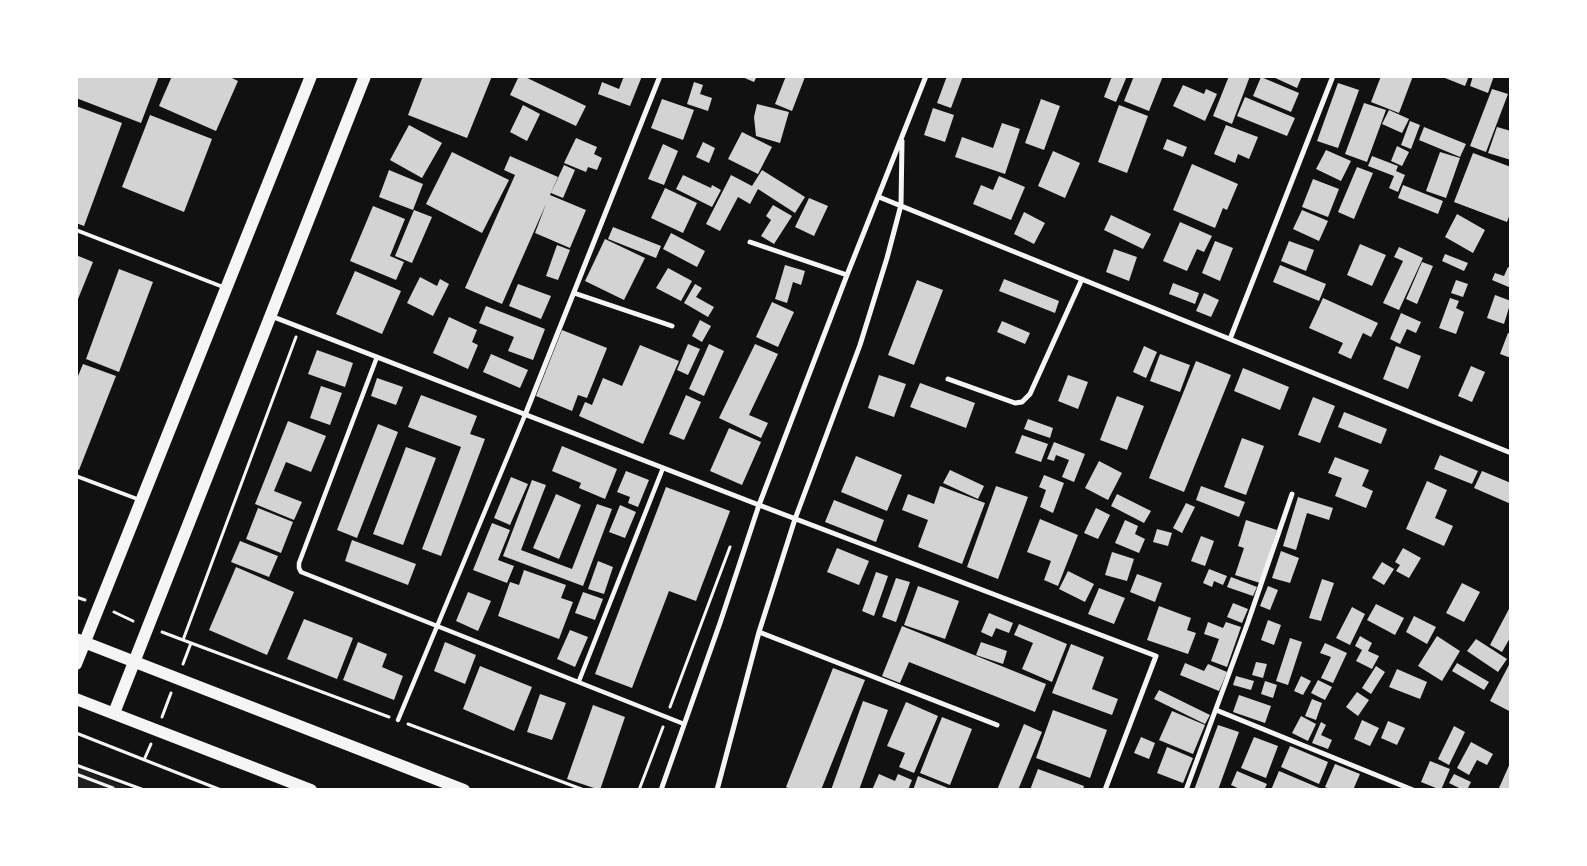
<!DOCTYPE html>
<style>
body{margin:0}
#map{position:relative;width:1587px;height:866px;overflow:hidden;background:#111;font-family:"Source Sans 3",sans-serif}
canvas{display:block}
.frame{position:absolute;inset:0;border:78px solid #fff;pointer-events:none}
</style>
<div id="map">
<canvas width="1587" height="866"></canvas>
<div class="frame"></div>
</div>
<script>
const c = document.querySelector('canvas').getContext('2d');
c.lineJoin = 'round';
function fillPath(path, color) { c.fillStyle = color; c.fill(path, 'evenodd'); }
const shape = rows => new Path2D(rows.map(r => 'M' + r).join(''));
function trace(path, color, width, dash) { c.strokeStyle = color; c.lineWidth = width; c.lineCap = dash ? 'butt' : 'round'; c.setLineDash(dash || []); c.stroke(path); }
fillPath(shape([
 [76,767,134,790,76,790]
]), '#202020');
fillPath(shape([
 [76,76,159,76,141,123,76,98],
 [172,76,228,76,238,81,216,131,159,106],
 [423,76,492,76,467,138,408,115],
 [519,76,523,76,586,106,576,126,510,95],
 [624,76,642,76,630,106,598,94,602,82,619,89],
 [740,76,757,76,754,82],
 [786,76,805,77,792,111,775,104],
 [947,76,963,76,951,108,937,103],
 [1112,76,1127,76,1116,102,1104,97],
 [1134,76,1163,76,1149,111,1124,101],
 [1229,76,1250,76,1232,124,1213,116],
 [1271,76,1302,76,1297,88],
 [1381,76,1413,76,1399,113,1371,102],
 [1440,76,1469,76,1465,86],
 [1473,76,1494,76,1488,93,1470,86],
 [1261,77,1299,93,1291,112,1253,96],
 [694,82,703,85,700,94,712,98,708,111,687,104],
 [1338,83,1359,90,1338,148,1317,141],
 [1183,85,1204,94,1206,89,1217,94,1205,121,1173,106],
 [1492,89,1508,94,1486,152,1470,146],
 [1245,97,1295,118,1287,136,1237,116],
 [662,99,694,110,683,140,651,128],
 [1041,99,1060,106,1044,150,1025,143],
 [1364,103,1386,110,1367,162,1345,154],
 [757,104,789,112,780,143,756,136,754,117],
 [523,105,540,114,527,141,510,132],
 [1119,105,1148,116,1127,173,1098,162],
 [76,106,122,123,84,226,76,223],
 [933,108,954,115,945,142,924,135],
 [1389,110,1409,119,1402,133,1382,124],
 [150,115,212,139,184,212,122,187],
 [1410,121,1420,125,1411,149,1401,145],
 [1002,123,1020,129,1005,174,955,157,962,137,993,148],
 [409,125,442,143,422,178,390,160],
 [1226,125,1258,137,1249,159,1238,154,1235,163,1214,154],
 [1424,127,1466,144,1460,157,1419,140],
 [1497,127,1511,131,1511,160,1488,153],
 [742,132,772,147,758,174,728,159],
 [576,138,597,147,594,154,602,158,597,170,588,167,586,172,564,163],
 [1167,139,1187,147,1183,157,1163,149],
 [703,142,715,148,709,163,696,157],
 [663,144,678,151,664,185,648,179],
 [1397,146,1409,152,1402,166,1391,161],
 [1326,150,1351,161,1341,181,1316,169],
 [1053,151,1080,163,1065,198,1038,186],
 [452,152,509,180,482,233,426,204],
 [1440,152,1460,158,1446,198,1426,191],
 [1473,153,1511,167,1511,211,1507,222,1454,202],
 [510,156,558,177,550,195,586,210,570,248,535,233,546,204,502,304,465,288,515,175,504,170],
 [1372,156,1398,166,1396,171,1405,175,1398,192,1389,188,1394,176,1368,166],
 [1192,164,1238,184,1227,210,1223,208,1215,228,1173,210],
 [564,165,575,170,563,198,551,193],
 [1357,167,1373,173,1354,219,1338,212],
 [389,170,423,184,413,210,379,197],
 [762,170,805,197,795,213,758,189,750,204,738,197,720,231,706,224,731,175,752,186],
 [683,175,711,188,712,185,721,190,712,207,676,189],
 [999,176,1025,187,1011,220,973,204,981,185,993,190],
 [1313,179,1339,189,1328,217,1302,207],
 [1403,185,1443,201,1438,214,1398,198],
 [665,188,697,203,683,233,651,218],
 [809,198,828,206,814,236,795,227],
 [773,205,792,216,774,244,761,236,771,220,766,216],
 [373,206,405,219,390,256,404,262,396,280,350,261],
 [414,210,432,217,412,263,395,256],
 [1302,210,1328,221,1319,241,1293,229],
 [1024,212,1045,223,1034,244,1014,234],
 [1457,214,1485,230,1473,253,1445,237],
 [1111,215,1151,234,1143,249,1104,230],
 [1180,222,1212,236,1204,252,1197,249,1187,271,1163,261],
 [613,227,661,246,656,258,608,239],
 [671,233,705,251,697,267,663,249],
 [605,239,645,258,624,300,585,281],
 [1215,241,1233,248,1220,281,1202,273],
 [1289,241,1314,250,1306,271,1281,261],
 [1360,244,1386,255,1372,286,1347,275],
 [557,245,570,250,558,280,546,276],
 [1399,247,1423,258,1399,310,1383,303,1403,261,1394,257],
 [1114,249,1137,257,1129,281,1106,272],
 [1445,254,1468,263,1464,271,1442,261],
 [76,255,93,262,76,304],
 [1422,262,1433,266,1417,304,1406,299],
 [785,265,805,271,801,285,793,282,787,303,775,299],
 [1280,265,1326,284,1319,301,1273,282],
 [1508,267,1511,269,1511,288,1492,280,1495,273,1504,276],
 [668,268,692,281,681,301,656,288],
 [119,269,153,282,119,372,86,359],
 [355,271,401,291,382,334,336,314],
 [420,277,437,286,440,279,449,284,433,316,407,303],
 [1004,279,1059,301,1055,313,999,291],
 [917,280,943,290,914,365,888,355],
 [1456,280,1468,284,1463,297,1451,293],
 [1173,283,1199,293,1195,304,1169,294],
 [518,284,551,296,541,319,509,306],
 [695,284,702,288,696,297,714,307,708,317,684,303],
 [1204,293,1219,300,1211,317,1196,311],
 [1495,295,1511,301,1504,324,1487,318],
 [1323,298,1378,323,1371,337,1363,333,1351,359,1338,353,1343,343,1309,328],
 [1450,298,1459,301,1456,308,1464,312,1456,334,1439,328],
 [772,302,794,312,778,347,756,337],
 [486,306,545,329,533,360,508,351,514,337,479,323],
 [1401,313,1421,322,1416,333,1407,329,1400,344,1390,339],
 [449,317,477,330,472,342,478,345,468,369,433,353],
 [700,320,711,326,702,342,692,336],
 [1002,321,1030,333,1025,344,997,332],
 [562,330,607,348,587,398,578,395,572,411,536,396],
 [1508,333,1511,334,1511,358,1500,354],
 [688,344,700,349,688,375,677,370],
 [709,344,724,351,704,396,689,389],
 [755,344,778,354,749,415,768,423,761,438,719,418],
 [640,345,679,361,643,444,579,416,585,402,592,405,603,378,622,386],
 [1144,346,1157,352,1146,378,1133,372],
 [1396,346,1421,356,1408,389,1383,379],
 [317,350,353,363,345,387,308,374],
 [491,354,528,370,520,388,483,372],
 [1160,354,1190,365,1180,392,1150,381],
 [1196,361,1231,375,1184,492,1149,478],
 [83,364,116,376,79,470,76,469,76,381],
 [1471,366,1485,372,1472,402,1458,396],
 [1243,368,1289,387,1280,410,1234,391],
 [879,375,906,384,894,417,868,408],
 [1068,375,1088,382,1078,409,1058,401],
 [377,378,403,387,396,405,371,396],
 [920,383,975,403,966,428,910,407],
 [321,386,342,393,330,425,310,418],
 [421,395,477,416,470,434,485,439,441,556,422,549,461,447,408,427],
 [686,395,701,402,684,440,669,434],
 [1117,396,1144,406,1127,450,1100,440],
 [1313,397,1335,406,1320,443,1298,435],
 [1344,412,1387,429,1381,444,1338,427],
 [1028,419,1053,428,1050,438,1024,429],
 [288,421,326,436,311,472,286,462,274,491,302,502,294,520,255,504],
 [378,424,398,432,357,538,337,530],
 [729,428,761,442,742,485,710,471],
 [1022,435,1048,444,1041,462,1015,453],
 [1242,438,1264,446,1246,495,1224,487],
 [1054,442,1085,454,1074,482,1062,477,1069,460,1056,455,1054,461,1047,459],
 [562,446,617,469,605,499,579,488,581,483,552,471],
 [406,447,436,458,403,545,373,534],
 [1440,455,1478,471,1472,484,1434,469],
 [856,456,902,475,887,511,841,492],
 [1335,457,1369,470,1362,486,1373,491,1366,508,1335,496,1342,478,1328,473],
 [1099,461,1122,473,1108,500,1085,488],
 [950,470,984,486,978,499,943,483],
 [626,471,649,480,638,507,628,503,630,497,617,492],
 [1482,471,1511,483,1511,504,1474,488],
 [1044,475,1064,483,1053,513,1040,507,1046,490,1039,487],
 [511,477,528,484,510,525,494,518],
 [532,480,546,485,521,550,572,569,597,504,612,509,583,586,503,556],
 [1427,481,1447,490,1435,518,1453,526,1444,546,1406,529],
 [940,486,985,503,962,564,918,547,928,520,902,510,908,494,934,504],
 [996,486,1028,497,998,579,967,567],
 [1201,486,1245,502,1239,517,1196,500],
 [666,487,730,511,696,601,669,591,632,688,595,674],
 [556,494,581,505,559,559,533,548],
 [1117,494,1151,511,1144,523,1111,506],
 [1298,497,1333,508,1329,520,1307,513,1296,550,1283,546],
 [834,500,884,520,876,542,825,522],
 [1186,503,1195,507,1182,533,1173,528],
 [620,505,636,512,625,538,609,532],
 [258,508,293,522,281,553,246,539],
 [1096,508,1110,515,1098,539,1084,533],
 [1040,519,1078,535,1058,586,1044,580,1051,561,1027,552],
 [1125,520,1138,526,1135,534,1145,539,1139,553,1115,543],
 [1246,520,1277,530,1260,583,1235,575,1244,548,1238,546],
 [492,523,510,530,498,560,514,566,507,583,473,570],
 [1157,529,1172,533,1168,546,1153,542],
 [1201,536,1214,541,1205,566,1191,561],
 [352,540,416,564,408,585,345,561],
 [240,541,278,556,269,577,231,562],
 [837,548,869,561,859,585,827,572],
 [1403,548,1421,558,1409,578,1396,571,1400,565,1395,562],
 [1281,551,1299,558,1290,583,1272,578],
 [1112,552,1134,559,1127,581,1105,575],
 [598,561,613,567,604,594,588,589],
 [1382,562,1394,569,1384,585,1372,578],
 [236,567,294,592,267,655,209,630],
 [1209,569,1227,576,1223,585,1214,581,1212,587,1203,583],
 [524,570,566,585,561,598,573,602,559,639,498,616,510,582,519,585],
 [1068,571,1094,584,1085,602,1059,589],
 [876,572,888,576,874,616,862,611],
 [1137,574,1162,583,1155,602,1130,592],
 [1231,577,1257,587,1253,596,1227,587],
 [896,578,910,582,896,622,882,617],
 [1322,579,1334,583,1321,621,1309,618],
 [1462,583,1480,592,1464,622,1446,613],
 [918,586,959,601,945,639,904,625],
 [1268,586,1278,590,1270,610,1260,606],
 [1099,588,1125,598,1114,624,1088,614],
 [468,592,491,601,478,631,456,621],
 [583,592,603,599,595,620,575,613],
 [1233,603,1248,609,1242,623,1227,617],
 [1376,604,1404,618,1395,635,1367,620],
 [1511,605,1511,636,1502,652,1490,645],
 [1159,606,1191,618,1187,630,1196,633,1188,654,1147,640],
 [1352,607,1365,614,1350,645,1336,638],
 [989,613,1013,623,1009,633,996,628,992,637,981,632],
 [1414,616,1436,627,1427,644,1406,632],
 [304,619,353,638,337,679,287,659],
 [1268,620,1281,625,1274,645,1261,640],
 [1208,622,1223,628,1226,622,1241,627,1227,667,1211,661,1219,639,1204,634],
 [1019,624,1067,644,1052,682,1022,669,1033,643,1014,635],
 [902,626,1046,684,1035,712,909,662,900,683,882,676],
 [570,630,588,637,575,667,557,659],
 [1360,636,1372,643,1368,651,1379,656,1372,669,1356,661,1362,650,1355,646],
 [1437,636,1460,651,1442,681,1418,666],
 [1290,638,1302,642,1288,685,1276,681],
 [1476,639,1507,659,1498,672,1467,651],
 [358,642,387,654,382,667,403,676,394,700,343,680],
 [445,642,476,655,465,684,434,671],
 [981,642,1007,651,1003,664,976,655],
 [1325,643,1347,653,1333,683,1321,678,1331,657,1320,653],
 [1071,644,1104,657,1092,689,1118,699,1112,715,1052,693],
 [1511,661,1511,712,1490,701],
 [1256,662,1267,664,1263,678,1252,675],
 [1185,663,1204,671,1208,664,1227,672,1219,691,1180,675],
 [1457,663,1489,682,1484,690,1452,671],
 [480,666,532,687,514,731,463,709],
 [1376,666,1385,672,1371,694,1362,688],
 [833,668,865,680,821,790,792,790,786,787],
 [1397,669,1427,682,1420,699,1389,687],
 [1236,676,1254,681,1251,690,1233,685],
 [1301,676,1311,681,1303,695,1294,691],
 [1318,680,1332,687,1325,700,1311,693],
 [1265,681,1277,685,1273,698,1261,694],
 [1159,690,1210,715,1205,724,1154,699],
 [1357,692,1369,700,1358,716,1346,707],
 [540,694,566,703,552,740,527,732],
 [1239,695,1271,706,1265,723,1233,712],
 [1312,699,1322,703,1316,720,1305,716],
 [863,701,888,710,859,790,831,790],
 [906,702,938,716,914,773,899,767,905,753,887,746],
 [593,705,625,717,600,790,567,779],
 [1053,710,1107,730,1090,778,1036,758],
 [1172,711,1205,725,1193,754,1159,740],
 [1301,716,1316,724,1308,741,1292,733],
 [942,717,972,729,950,785,920,773],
 [1362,720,1379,728,1370,746,1354,739],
 [1388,721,1405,728,1397,745,1381,738],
 [1321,722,1326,725,1321,735,1332,740,1328,749,1312,743],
 [1024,724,1042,732,1018,790,997,790],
 [1218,725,1239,732,1218,790,1194,790],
 [1454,726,1465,732,1449,765,1438,759],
 [1141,737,1155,743,1149,759,1134,753],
 [1254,737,1278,746,1266,778,1241,768],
 [1471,742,1493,754,1487,765,1477,760,1469,775,1457,768],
 [1290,746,1328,762,1319,784,1281,767],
 [1167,747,1193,758,1183,783,1157,773],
 [1430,761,1450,769,1441,790,1421,782],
 [1511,761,1511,790,1503,790,1499,788],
 [1335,764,1360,774,1353,790,1332,790,1325,787],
 [1038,769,1084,786,1083,790,1030,790],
 [1237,771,1267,784,1264,790,1242,790,1231,785],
 [1279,771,1324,790,1271,790],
 [879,774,895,781,898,774,912,780,908,790,872,790],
 [1454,774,1471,782,1467,790,1463,790,1449,783],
 [918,776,948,788,947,790,913,790]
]), '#d3d3d3');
trace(shape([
 [296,337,183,640,389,717],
 [76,597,85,600],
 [114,612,133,621],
 [162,632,183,640],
 [183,664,191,643],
 [670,707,730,547],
 [162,717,171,693],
 [408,724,584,790],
 [76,733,221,790],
 [144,760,151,744],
 [76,765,144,790],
 [76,774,113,788,112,790],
 [639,790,663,727]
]), '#f5f5f5', 3);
trace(shape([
 [76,230,223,287],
 [76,476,140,500]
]), '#f5f5f5', 4);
trace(shape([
 [377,357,299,563,299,568,301,572,684,724],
 [579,681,663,468],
 [398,720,525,415]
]), '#f5f5f5', 4.5);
trace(shape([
 [879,197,1511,453],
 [750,242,847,275],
 [574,293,672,326],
 [271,316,759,505,1156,656,1105,790],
 [1230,339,1333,76],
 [948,379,1015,403,1022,402,1030,394,1082,279],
 [525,415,660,76],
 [759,632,997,725],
 [1216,710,1413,790],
 [661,790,720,623,759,505,847,275,926,76],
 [717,790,759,632,795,519,860,345,887,258,901,205,902,141],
 [1186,790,1248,622,1292,494]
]), '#f5f5f5', 5);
trace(shape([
 [76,639,464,790],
 [76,664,311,76],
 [76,699,311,790],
 [114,713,365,76]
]), '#f5f5f5', 12);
</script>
